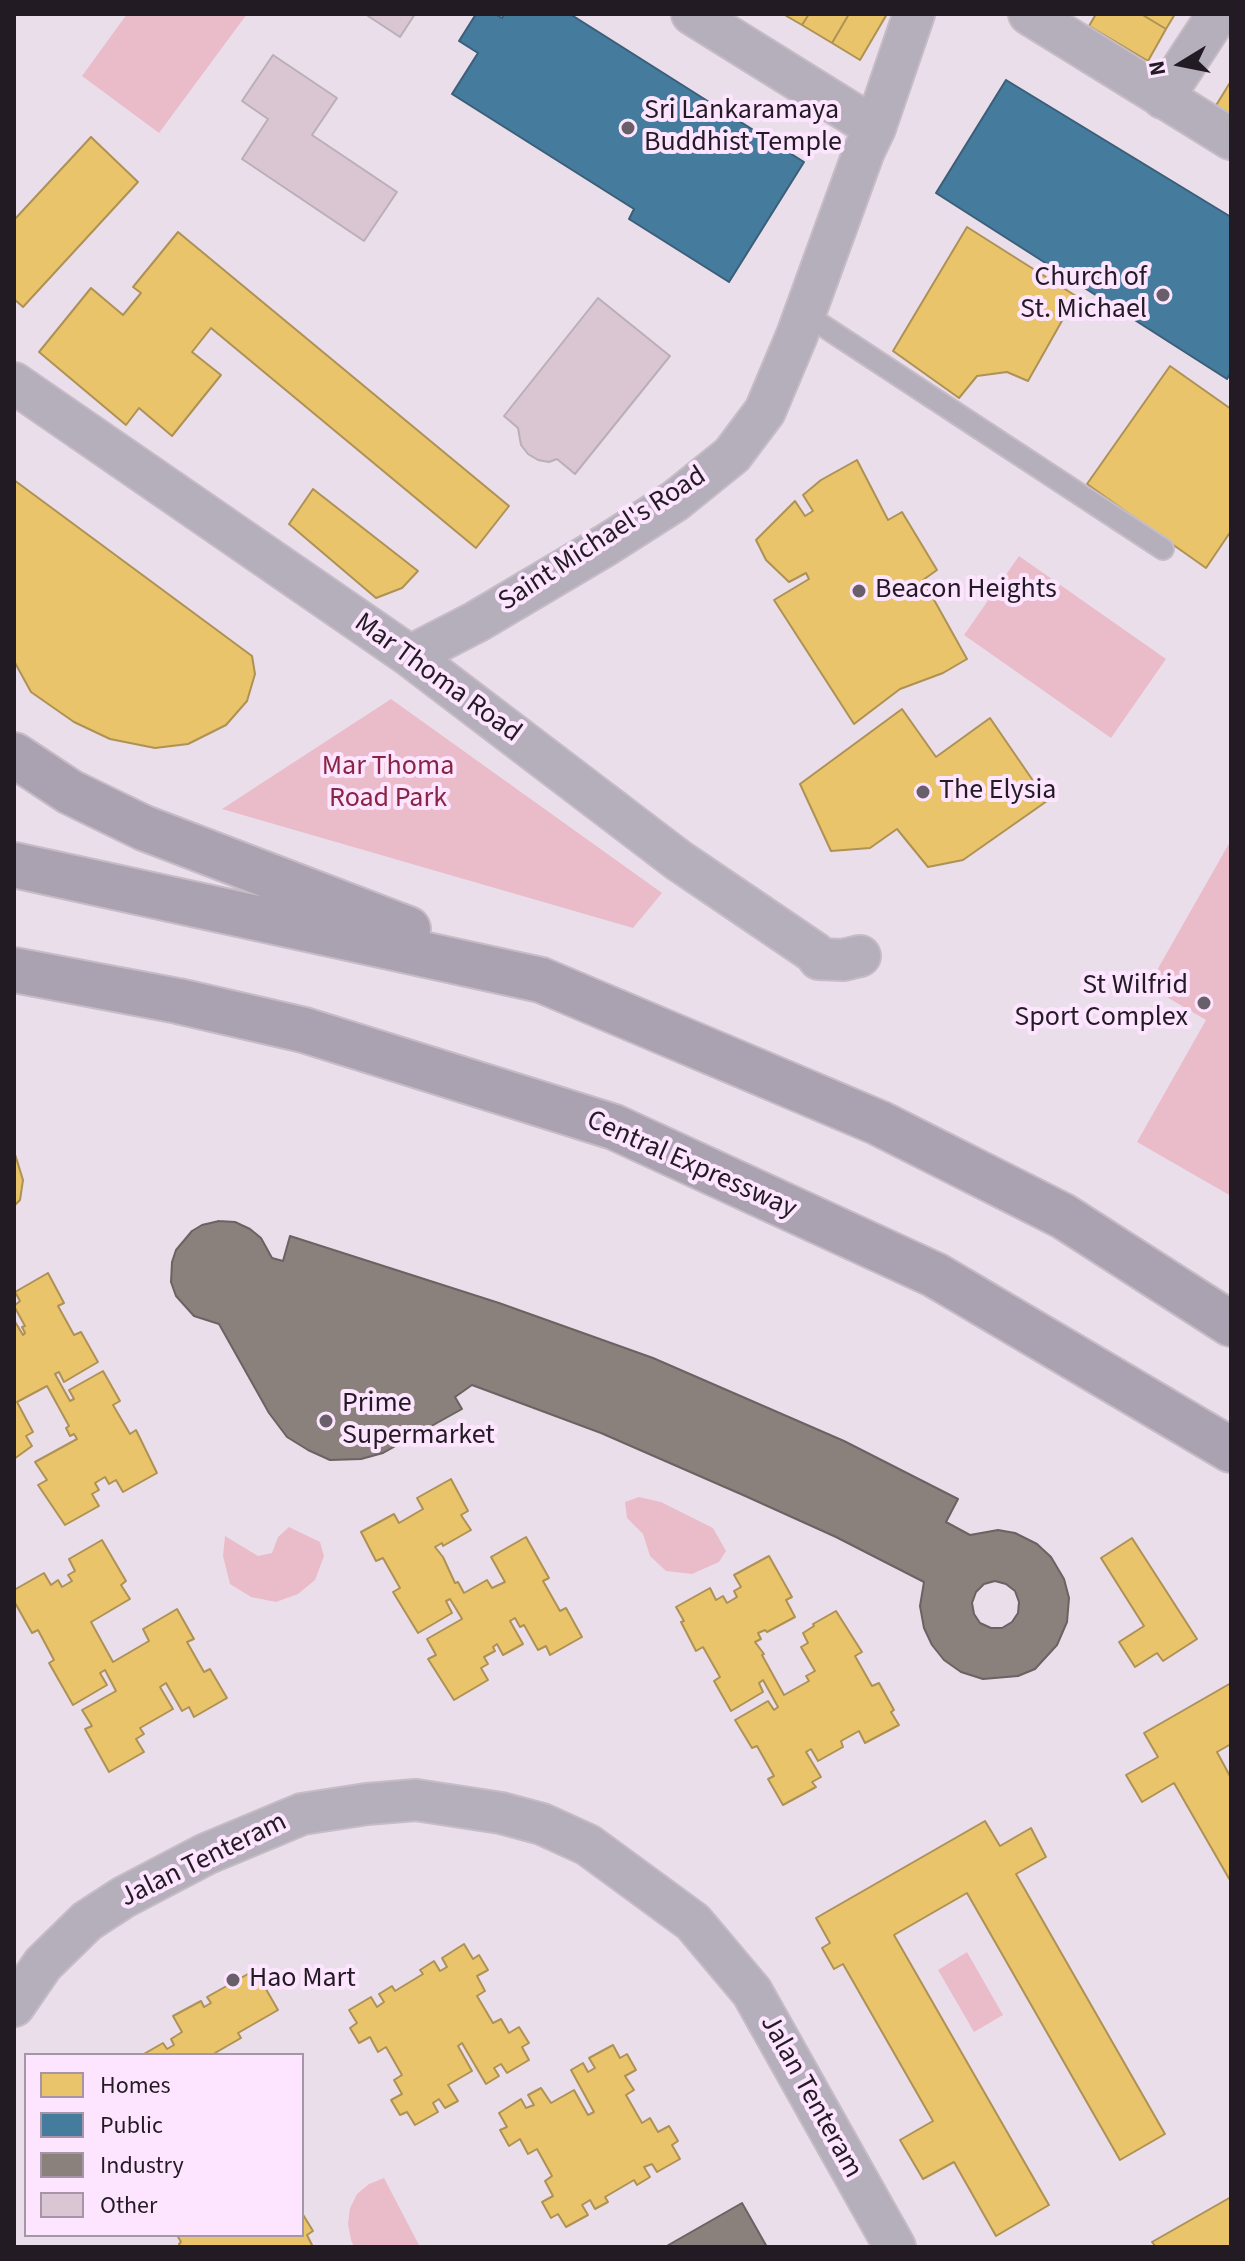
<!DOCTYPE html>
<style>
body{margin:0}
#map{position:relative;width:1245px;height:2261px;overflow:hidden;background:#ebdeeb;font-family:"Source Sans 3",sans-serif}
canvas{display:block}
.frame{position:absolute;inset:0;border:16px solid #231b24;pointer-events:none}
.legend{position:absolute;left:24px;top:2053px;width:280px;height:184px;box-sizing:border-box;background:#fee5ff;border:2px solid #a694a7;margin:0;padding:10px 14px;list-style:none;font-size:24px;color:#231b24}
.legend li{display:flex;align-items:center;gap:16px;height:40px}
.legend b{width:40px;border:2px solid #a694a7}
.north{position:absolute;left:1141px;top:24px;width:80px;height:80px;-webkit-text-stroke:6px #fee5ff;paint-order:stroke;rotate:260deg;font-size:22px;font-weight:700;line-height:32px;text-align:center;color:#231b24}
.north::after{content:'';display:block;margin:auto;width:28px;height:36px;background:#231b24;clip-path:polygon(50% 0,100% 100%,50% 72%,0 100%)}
</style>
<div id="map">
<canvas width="1245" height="2261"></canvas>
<div class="frame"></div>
<ul class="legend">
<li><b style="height:22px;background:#e9c46a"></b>Homes</li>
<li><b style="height:22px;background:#457b9d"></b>Public</li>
<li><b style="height:22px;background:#8a817c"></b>Industry</li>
<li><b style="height:22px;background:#dac5d3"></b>Other</li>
</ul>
<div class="north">N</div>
</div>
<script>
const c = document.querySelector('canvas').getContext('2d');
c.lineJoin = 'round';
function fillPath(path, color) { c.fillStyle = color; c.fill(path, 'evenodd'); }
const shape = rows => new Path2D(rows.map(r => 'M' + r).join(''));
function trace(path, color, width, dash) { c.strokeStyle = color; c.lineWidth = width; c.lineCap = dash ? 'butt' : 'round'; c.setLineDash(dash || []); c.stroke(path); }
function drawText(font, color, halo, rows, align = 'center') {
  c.font = font + ' "Source Sans 3",sans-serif'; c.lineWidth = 8; c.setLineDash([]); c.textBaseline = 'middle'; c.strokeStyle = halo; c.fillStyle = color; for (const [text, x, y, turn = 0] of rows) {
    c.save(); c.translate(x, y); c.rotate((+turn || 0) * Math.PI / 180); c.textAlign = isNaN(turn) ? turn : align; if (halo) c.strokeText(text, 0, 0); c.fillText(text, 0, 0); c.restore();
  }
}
fillPath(shape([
 [127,14,247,14,159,133,82,76],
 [1019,556,1166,659,1111,738,964,635],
 [391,699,662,893,633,928,222,809],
 [1231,840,1231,1196,1137,1142,1206,1020,1148,986],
 [639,1497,661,1502,713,1528,726,1551,719,1562,692,1574,666,1571,650,1556,643,1534,627,1518,625,1502],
 [289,1527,320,1542,324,1556,315,1580,298,1594,276,1602,251,1597,230,1584,223,1556,225,1536,258,1556,272,1553,278,1537],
 [967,1952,1003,2015,974,2032,938,1970],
 [384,2178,420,2247,354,2247,351,2240,348,2224,350,2208,357,2194,369,2184]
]), '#eabcca');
const homes = shape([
 [783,14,809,14,802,25,783,14],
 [809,14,849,14,832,43,802,25,809,14],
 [849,14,887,14,860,60,832,43,849,14],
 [1096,14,1141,14,1166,29,1148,61,1089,26,1096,14],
 [1141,14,1175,14,1166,29,1141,14],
 [1231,81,1231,124,1212,112,1231,81],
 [91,137,138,182,23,307,14,299,14,220,91,137],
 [967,227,1076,296,1028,381,1007,372,977,376,959,398,893,351,967,227],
 [178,232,509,506,476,548,211,328,192,352,221,375,172,436,139,408,126,425,39,352,91,288,123,315,141,293,133,287,178,232],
 [1170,366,1231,409,1231,531,1206,568,1087,484,1170,366],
 [857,460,888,520,902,512,937,570,923,580,967,659,943,673,900,689,854,724,774,600,809,579,806,573,789,582,766,560,756,540,795,501,805,516,813,511,803,495,821,480,857,460],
 [14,480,252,656,255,674,247,701,226,725,188,744,155,748,110,739,74,722,31,692,14,661,14,480],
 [313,489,418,571,402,588,376,598,289,524,313,489],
 [902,709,936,757,990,718,1047,801,963,860,928,867,897,829,870,848,831,851,800,784,902,709],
 [14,1151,23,1180,20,1200,14,1206,14,1151],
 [48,1273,64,1303,58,1306,74,1335,81,1332,98,1362,64,1382,59,1372,55,1374,70,1401,74,1399,69,1390,103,1371,120,1401,113,1405,130,1434,136,1430,157,1473,123,1492,116,1480,109,1484,105,1477,95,1483,99,1490,92,1494,99,1506,65,1525,38,1485,47,1480,35,1462,77,1439,74,1434,70,1436,66,1428,69,1426,47,1386,17,1402,33,1432,26,1436,32,1446,14,1459,14,1320,23,1335,25,1333,22,1327,25,1326,14,1306,20,1301,15,1292,48,1273],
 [451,1479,468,1511,461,1515,471,1530,443,1546,442,1543,435,1547,443,1557,455,1583,458,1582,464,1593,487,1580,492,1588,505,1582,491,1557,526,1537,549,1578,543,1581,560,1611,566,1608,582,1637,550,1655,546,1646,538,1650,524,1625,520,1627,515,1618,510,1621,523,1644,503,1655,497,1644,493,1647,495,1651,484,1657,488,1664,481,1668,488,1680,454,1700,428,1659,436,1655,427,1639,462,1619,461,1617,450,1599,446,1601,452,1613,418,1633,393,1592,400,1588,383,1558,376,1561,361,1532,394,1514,399,1523,423,1509,417,1498,451,1479],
 [1132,1538,1197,1639,1163,1661,1157,1653,1135,1667,1119,1642,1144,1626,1101,1558,1132,1538],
 [102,1540,126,1581,121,1585,130,1599,91,1622,113,1662,149,1641,143,1629,177,1609,194,1639,187,1642,204,1672,210,1669,227,1698,194,1717,189,1707,182,1711,166,1683,160,1687,173,1709,140,1728,144,1734,136,1739,144,1752,109,1772,85,1729,92,1726,82,1710,116,1691,105,1670,100,1673,107,1685,73,1705,49,1663,54,1660,38,1630,32,1633,14,1601,14,1590,44,1573,51,1585,58,1580,62,1587,72,1581,68,1575,75,1571,69,1559,102,1540],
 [769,1556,792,1597,786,1600,795,1617,767,1632,765,1630,758,1633,761,1639,755,1642,764,1654,762,1655,784,1695,809,1681,806,1676,815,1671,801,1647,808,1643,803,1633,814,1626,813,1624,836,1611,862,1652,855,1656,872,1686,879,1683,894,1710,891,1712,899,1725,865,1743,859,1731,841,1741,843,1747,818,1761,811,1749,806,1752,821,1777,812,1782,816,1787,783,1805,768,1779,774,1776,757,1746,752,1748,735,1720,768,1701,774,1710,778,1707,763,1680,759,1683,763,1692,731,1711,714,1681,720,1677,703,1647,696,1651,681,1622,684,1621,676,1607,710,1588,716,1600,723,1596,727,1603,737,1597,734,1591,741,1587,734,1575,769,1556],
 [1231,1683,1231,1744,1217,1752,1231,1778,1231,1882,1174,1783,1142,1802,1126,1775,1158,1757,1144,1733,1231,1683],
 [985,1821,1000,1846,1031,1828,1046,1857,1016,1874,1165,2134,1120,2160,967,1893,894,1935,1049,2205,996,2236,954,2162,923,2179,900,2140,933,2121,843,1964,834,1969,822,1948,830,1943,816,1918,985,1821],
 [464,1944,473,1959,479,1955,488,1970,477,1976,485,1991,477,1996,493,2023,501,2019,509,2033,519,2027,529,2043,522,2047,529,2060,507,2073,501,2064,494,2068,499,2076,486,2084,462,2043,458,2046,472,2071,448,2085,458,2101,445,2108,439,2099,433,2103,438,2112,415,2125,407,2112,400,2115,391,2100,402,2094,394,2080,402,2075,386,2047,378,2052,370,2037,359,2043,350,2028,357,2023,349,2010,371,1997,377,2007,384,2002,379,1994,392,1986,395,1991,423,1974,420,1970,434,1961,440,1971,447,1967,442,1958,464,1944],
 [255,1970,278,2010,238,2033,241,2038,215,2053,217,2055,142,2055,163,2043,167,2049,174,2045,171,2039,182,2032,173,2016,201,2001,204,2007,211,2003,207,1997,255,1970],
 [613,2045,620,2058,627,2054,636,2070,625,2076,634,2090,626,2095,642,2123,650,2118,658,2132,669,2126,678,2141,672,2145,680,2159,657,2172,652,2164,644,2167,650,2177,637,2185,634,2180,605,2197,608,2202,595,2209,590,2200,582,2205,588,2215,566,2227,558,2214,551,2218,542,2202,553,2196,545,2181,552,2176,537,2149,528,2154,520,2139,509,2146,500,2130,507,2127,499,2113,521,2099,526,2108,534,2105,528,2095,541,2088,551,2103,574,2090,588,2115,594,2112,571,2070,583,2063,588,2072,595,2068,589,2058,613,2045],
 [1231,2197,1231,2247,1156,2247,1152,2242,1231,2197],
 [302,2213,313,2231,307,2235,313,2247,180,2247,179,2244,181,2242,177,2235,302,2235,302,2213]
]);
fillPath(homes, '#e9c46a');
trace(homes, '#ae9155', 2);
const public = shape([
 [476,14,495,14,502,18,504,14,570,14,804,162,729,282,629,219,634,209,452,94,478,53,459,41,476,14],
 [1006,80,1231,217,1231,372,1227,379,936,193,1006,80]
]);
fillPath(public, '#457b9d');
trace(public, '#3b5e79', 2);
const industry = shape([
 [219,1221,235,1222,250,1229,261,1238,272,1258,283,1261,290,1236,499,1303,653,1358,844,1441,958,1499,946,1522,970,1535,998,1530,1015,1533,1037,1544,1051,1557,1064,1579,1069,1598,1067,1622,1057,1645,1035,1669,1018,1676,983,1679,961,1672,944,1660,932,1645,924,1628,920,1606,924,1582,836,1537,743,1495,601,1433,472,1385,455,1397,462,1409,383,1453,361,1459,330,1460,308,1450,287,1437,269,1413,219,1324,194,1316,176,1296,171,1282,172,1262,176,1250,192,1231,202,1225,219,1221],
 [995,1581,1006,1584,1015,1591,1019,1602,1018,1613,1012,1622,1002,1628,991,1628,980,1623,974,1614,972,1603,976,1592,984,1584,995,1581],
 [742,2203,767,2247,665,2247,742,2203]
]);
fillPath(industry, '#8a817c');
trace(industry, '#6b6262', 2);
const building = shape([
 [365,14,415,14,400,37,365,14],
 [273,55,337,98,312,135,397,192,364,241,242,159,268,119,242,101,273,55],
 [598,298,670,356,575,474,557,459,549,462,538,460,528,454,521,445,518,428,504,416,598,298]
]);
fillPath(building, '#dac5d3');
trace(building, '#baafb7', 2);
const service = shape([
 [805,314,1163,549]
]);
const minor = shape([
 [692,14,875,128],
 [1029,14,1231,139],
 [1163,98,1218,14],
 [14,383,410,656,678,860,815,953,819,959,843,960,860,956],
 [410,656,476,622,606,545,675,501,732,455,765,411,797,335,864,151,875,128,914,14],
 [14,2006,43,1964,87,1921,124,1897,206,1854,302,1814,367,1804,416,1800,501,1813,542,1824,588,1845,693,1922,752,1992,895,2247]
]);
const motorway = shape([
 [14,755,70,792,144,828,408,929],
 [14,865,541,980,879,1123,1063,1216,1231,1324],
 [14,970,178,1001,304,1030,614,1127,935,1275,1231,1450]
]);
trace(service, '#c6bcc6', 24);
trace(minor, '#c6bcc6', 44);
trace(motorway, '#c6bcc6', 48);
trace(service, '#b5aebb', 20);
trace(minor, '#b5aebb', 40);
trace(motorway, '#aaa2b0', 44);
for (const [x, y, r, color] of [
 [628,128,8,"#695f6a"],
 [1163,295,8,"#695f6a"],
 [859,591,8,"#695f6a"],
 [923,792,8,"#695f6a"],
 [1204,1003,8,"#695f6a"],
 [326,1421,8,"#695f6a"],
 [233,1980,8,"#695f6a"]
]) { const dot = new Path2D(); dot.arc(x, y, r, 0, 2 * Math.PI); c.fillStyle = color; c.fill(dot); trace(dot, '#fee5ff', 3); }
drawText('28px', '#231b24', '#fee5ff', [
 ["Sri Lankaramaya",644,112],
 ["Buddhist Temple",644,144],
 ["Church of",1147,279,"right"],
 ["St. Michael",1147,311,"right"],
 ["Beacon Heights",875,591],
 ["The Elysia",939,792],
 ["St Wilfrid",1188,987,"right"],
 ["Sport Complex",1188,1019,"right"],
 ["Prime",342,1405],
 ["Supermarket",342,1437],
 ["Hao Mart",249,1980]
], 'left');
drawText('28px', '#231b24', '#fee5ff', [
 ["Saint Michael's Road",603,540,-33],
 ["Mar Thoma Road",437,679,36],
 ["Central Expressway",691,1166,24],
 ["Jalan Tenteram",204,1861,-26],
 ["Jalan Tenteram",810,2097,61]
]);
drawText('28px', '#882542', '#fee5ff', [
 ["Mar Thoma",388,768],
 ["Road Park",388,800]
]);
</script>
